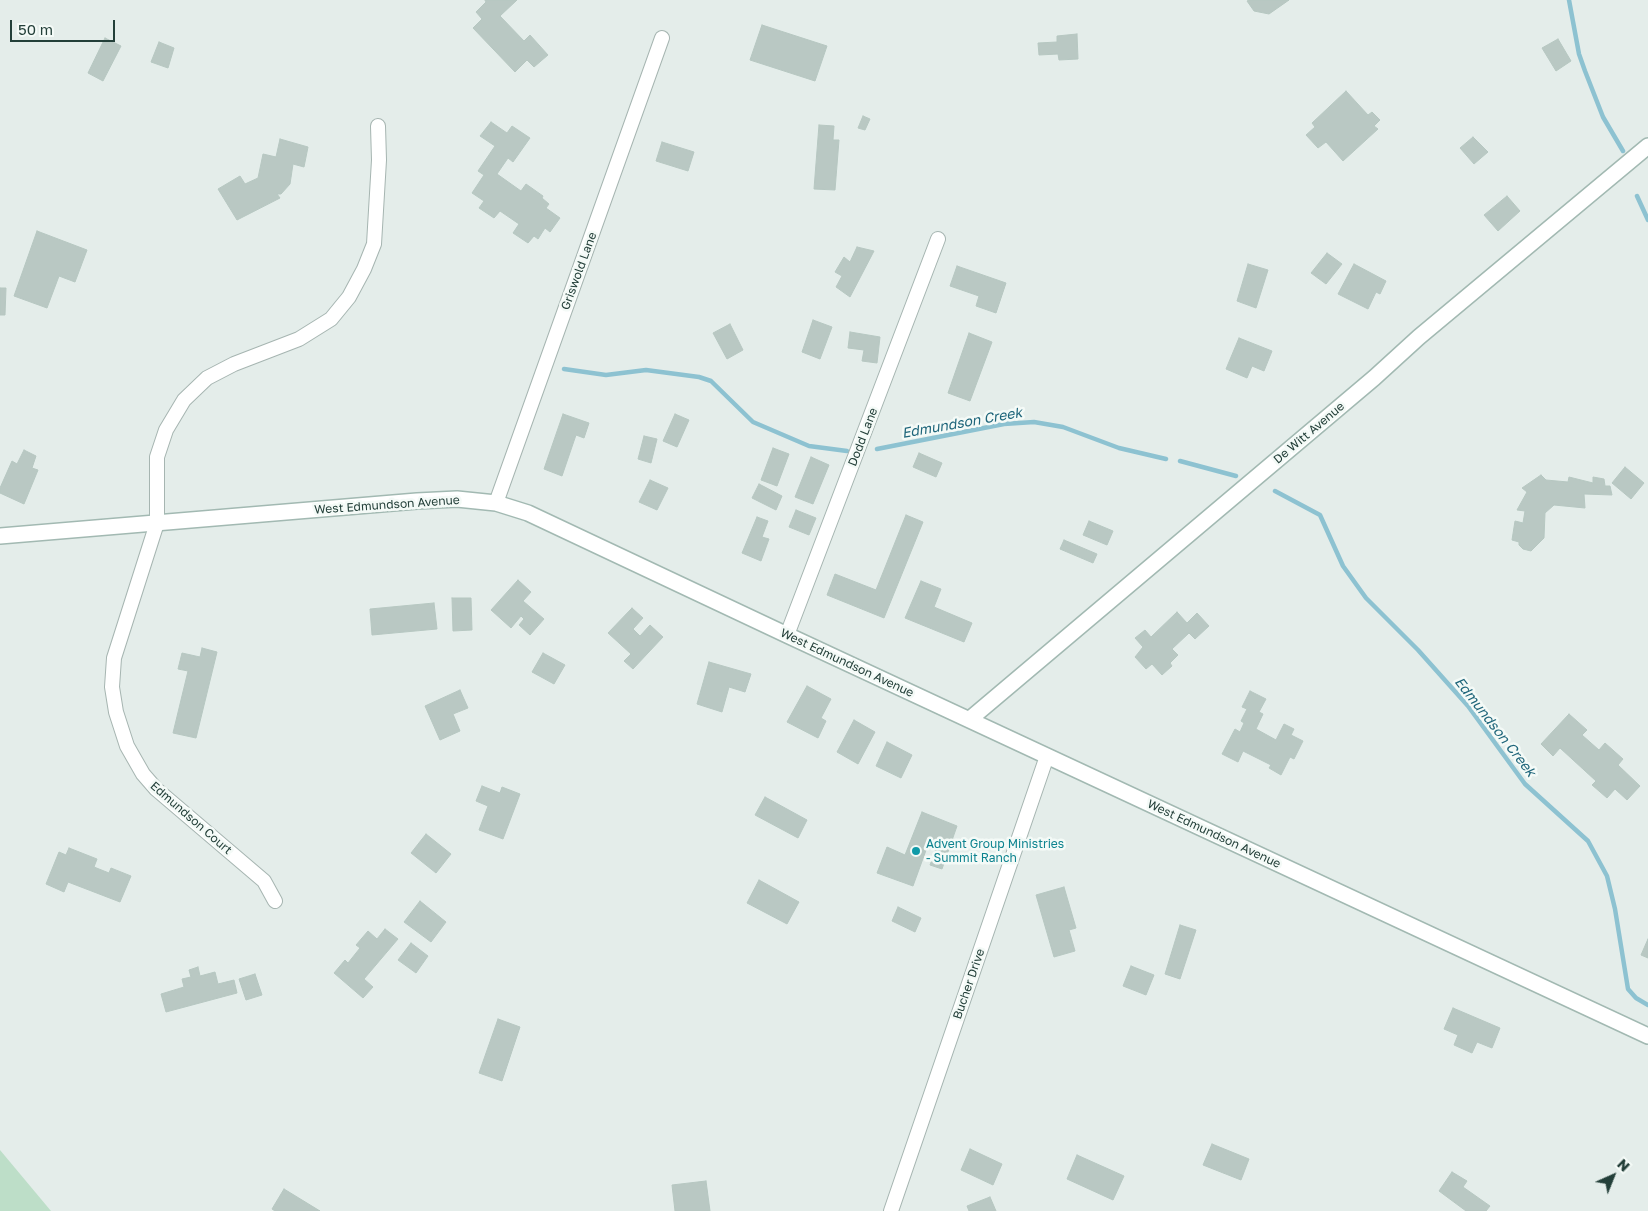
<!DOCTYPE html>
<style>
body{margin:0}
#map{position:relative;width:1648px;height:1211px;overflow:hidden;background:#e4edea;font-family:"Golos Text",sans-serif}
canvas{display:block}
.north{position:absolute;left:1588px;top:1151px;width:50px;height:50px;-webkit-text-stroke:4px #f4faf7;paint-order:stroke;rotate:44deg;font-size:14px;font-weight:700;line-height:20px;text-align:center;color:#233f39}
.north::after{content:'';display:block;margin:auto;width:18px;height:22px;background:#233f39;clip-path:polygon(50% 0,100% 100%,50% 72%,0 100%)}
.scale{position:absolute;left:10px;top:20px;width:105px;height:22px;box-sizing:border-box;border:2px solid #233f39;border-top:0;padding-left:6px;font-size:15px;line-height:18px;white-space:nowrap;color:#233f39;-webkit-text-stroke:4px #f4faf7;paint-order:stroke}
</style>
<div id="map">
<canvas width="1648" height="1211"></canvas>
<div class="north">N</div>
<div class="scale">50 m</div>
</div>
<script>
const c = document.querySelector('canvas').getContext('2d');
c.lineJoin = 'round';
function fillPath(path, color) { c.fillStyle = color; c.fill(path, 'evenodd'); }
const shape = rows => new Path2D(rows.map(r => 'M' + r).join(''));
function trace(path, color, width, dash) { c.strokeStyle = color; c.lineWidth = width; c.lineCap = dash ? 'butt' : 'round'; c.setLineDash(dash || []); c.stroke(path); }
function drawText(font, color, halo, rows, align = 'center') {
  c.font = font + ' "Golos Text",sans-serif'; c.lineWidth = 5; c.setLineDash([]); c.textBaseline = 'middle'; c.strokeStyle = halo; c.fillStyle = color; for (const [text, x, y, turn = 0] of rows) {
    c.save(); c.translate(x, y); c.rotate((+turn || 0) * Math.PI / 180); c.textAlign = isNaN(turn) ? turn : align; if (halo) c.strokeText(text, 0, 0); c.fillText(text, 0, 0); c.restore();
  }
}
fillPath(shape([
 [0,1150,51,1211,0,1211]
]), '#bddec8');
trace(shape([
 [1569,0,1579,54,1585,71,1603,117,1623,151],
 [1637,196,1648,220],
 [564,369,606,375,646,370,699,377,711,381,753,422,809,446,847,451],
 [877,449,1004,424,1034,422,1063,427,1119,448,1166,459],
 [1180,461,1236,476],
 [1275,491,1320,515,1343,566,1366,598,1418,650,1468,706,1525,784,1588,841,1607,876,1615,909,1628,989,1636,998,1648,1005]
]), '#8dc2d1', 4.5);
const building = shape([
 [485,0,517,0,500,16,524,41,530,35,548,55,534,67,527,60,515,72,473,28,482,19,476,12,486,2,485,0],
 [1249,0,1289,0,1269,14,1254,11,1247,1,1249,0],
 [762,25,827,46,815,81,750,60,762,25],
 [1077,34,1078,59,1059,60,1058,54,1039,55,1038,43,1057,42,1057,36,1077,34],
 [105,38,121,46,103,81,88,73,105,38],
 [1558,39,1571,61,1556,71,1542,48,1558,39],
 [159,42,174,48,168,68,151,62,159,42],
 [1346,91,1368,115,1372,112,1380,120,1374,126,1378,129,1343,161,1326,142,1318,148,1306,135,1315,127,1312,123,1346,91],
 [863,116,870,119,865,130,858,128,863,116],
 [491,122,507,133,512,126,530,138,513,162,508,158,497,174,521,191,526,184,543,196,542,198,549,204,546,208,560,218,550,232,545,228,538,239,534,236,528,243,513,233,519,224,500,211,494,218,479,208,484,201,472,193,484,175,478,171,495,146,480,136,491,122],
 [819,125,834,126,833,140,839,140,835,190,814,189,819,125],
 [1473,137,1488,152,1474,164,1460,148,1473,137],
 [280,139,308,147,304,167,293,164,290,184,281,194,277,194,280,198,237,220,218,189,240,176,245,184,258,178,263,154,276,157,280,139],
 [662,142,694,152,688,171,656,161,662,142],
 [1507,196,1520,211,1498,231,1484,215,1507,196],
 [37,231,87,250,75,282,59,276,47,308,14,296,37,231],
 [857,247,874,251,850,297,836,287,842,276,835,272,844,257,850,262,857,247],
 [1327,253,1342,264,1326,284,1311,273,1327,253],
 [1248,264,1268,270,1256,308,1237,301,1248,264],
 [1354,264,1386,281,1380,294,1376,292,1368,309,1338,294,1354,264],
 [957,266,1006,283,996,313,976,306,979,296,950,286,957,266],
 [0,288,6,288,5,315,0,315,0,288],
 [813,320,832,327,820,359,802,352,813,320],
 [730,324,743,350,727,359,713,333,730,324],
 [850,332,880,337,877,363,862,361,864,350,848,348,850,332],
 [969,333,992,342,970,401,948,393,969,333],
 [1239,338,1272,351,1264,371,1252,366,1247,378,1226,369,1239,338],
 [563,414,589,423,584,438,576,435,562,476,544,469,563,414],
 [675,414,689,420,677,447,663,441,675,414],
 [644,436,657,439,651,463,638,459,644,436],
 [773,448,789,454,777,486,761,480,773,448],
 [24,450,36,456,32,468,38,470,24,504,0,493,0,488,12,461,17,464,24,450],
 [919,453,942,463,936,477,913,467,919,453],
 [811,457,829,465,813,504,795,497,811,457],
 [1625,467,1644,483,1631,499,1612,483,1625,467],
 [1541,475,1546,480,1568,482,1569,477,1593,483,1593,477,1604,479,1605,486,1610,486,1612,495,1584,494,1585,508,1554,505,1545,513,1544,538,1531,551,1523,549,1519,545,1519,542,1512,540,1515,521,1523,523,1525,511,1517,510,1527,492,1522,488,1541,475],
 [650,480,668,488,657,510,639,502,650,480],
 [759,484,782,496,776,510,752,498,759,484],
 [796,510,816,518,809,535,789,527,796,510],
 [906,515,923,522,884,618,827,595,835,574,876,590,906,515],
 [757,517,768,521,762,537,769,539,761,561,742,553,757,517],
 [1089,521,1113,531,1107,545,1083,535,1089,521],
 [1064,540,1097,554,1093,563,1060,549,1064,540],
 [518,580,531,592,523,601,544,619,530,635,519,625,524,619,521,616,511,628,491,610,518,580],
 [921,581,941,589,934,607,972,623,964,642,905,618,921,581],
 [452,598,471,598,472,630,453,631,452,598],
 [434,603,437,629,372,635,370,609,434,603],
 [632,608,643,618,633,629,640,636,650,625,663,637,633,669,624,661,631,654,608,633,632,608],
 [1177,612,1187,623,1197,613,1209,626,1195,639,1189,633,1172,649,1178,655,1170,663,1172,666,1162,675,1152,664,1146,669,1135,657,1143,647,1135,638,1145,630,1151,637,1177,612],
 [202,648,217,652,196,738,173,733,188,671,178,669,182,653,200,657,202,648],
 [543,653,565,665,554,684,532,672,543,653],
 [709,662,751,674,745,692,729,687,722,712,697,704,709,662],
 [807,686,831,699,821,718,826,721,818,738,787,722,807,686],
 [460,690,468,708,453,714,460,731,440,740,425,706,460,690],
 [1250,691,1266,699,1259,712,1263,714,1256,729,1276,740,1284,724,1294,729,1291,735,1303,741,1294,759,1290,757,1281,775,1269,768,1271,765,1243,751,1238,762,1222,754,1235,729,1240,732,1244,723,1241,721,1247,709,1242,707,1250,691],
 [1569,714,1587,730,1582,735,1599,750,1605,743,1623,759,1618,765,1640,786,1627,800,1615,789,1607,798,1592,785,1596,781,1560,748,1553,756,1541,744,1569,714],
 [854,720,875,732,858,764,837,752,854,720],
 [887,742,912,755,901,778,876,766,887,742],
 [482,786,500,793,502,787,520,794,503,839,479,830,488,806,476,801,482,786],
 [765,797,807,820,798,838,755,815,765,797],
 [922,812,957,826,942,869,930,865,937,846,929,842,913,886,877,873,887,847,905,855,922,812],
 [426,834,451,854,436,873,411,853,426,834],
 [69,848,97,859,94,867,109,873,111,868,131,876,120,902,68,882,64,892,46,884,59,852,66,855,69,848],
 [759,880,799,902,787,924,747,903,759,880],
 [1064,887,1076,928,1069,930,1075,951,1054,957,1036,895,1064,887],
 [420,901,446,922,431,942,404,922,420,901],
 [898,907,921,918,915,932,892,921,898,907],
 [1180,925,1196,930,1180,979,1165,974,1180,925],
 [385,929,398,939,364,979,373,987,363,998,334,973,345,960,348,963,360,948,356,945,368,931,377,939,385,929],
 [1648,939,1648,958,1641,955,1648,939],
 [411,943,428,956,416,973,398,960,411,943],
 [1131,966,1154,975,1146,995,1123,986,1131,966],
 [198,967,200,976,215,972,218,984,234,980,237,993,166,1012,161,994,184,987,182,979,191,977,189,970,198,967],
 [255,974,262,995,246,1000,239,979,255,974],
 [1453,1008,1500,1028,1492,1048,1477,1042,1472,1053,1454,1045,1458,1035,1444,1029,1453,1008],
 [498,1019,520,1027,502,1081,479,1073,498,1019],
 [1212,1144,1249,1159,1241,1180,1203,1165,1212,1144],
 [970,1149,1002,1164,993,1185,961,1170,970,1149],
 [1077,1155,1124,1176,1113,1200,1067,1179,1077,1155],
 [1452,1172,1467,1181,1463,1187,1490,1206,1486,1211,1466,1211,1439,1191,1452,1172],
 [706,1181,710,1211,675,1211,672,1185,706,1181],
 [284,1189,320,1211,275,1211,272,1209,284,1189],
 [990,1197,996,1211,969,1211,967,1206,990,1197]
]);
fillPath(building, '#b9c8c3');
trace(building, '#b6c7c1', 1);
const street = shape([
 [496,503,662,38],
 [787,635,938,239],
 [275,901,264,881,156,789,143,774,127,746,116,712,112,687,114,658,157,523,157,457,166,430,184,400,207,378,234,364,299,339,331,319,349,297,364,269,374,244,379,160,378,126],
 [891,1211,1047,756]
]);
const secondary = shape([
 [0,536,417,501,457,499,496,503,528,513,787,635,1648,1036],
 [970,719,1374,378,1419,337,1648,146]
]);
trace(street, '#a6b5b1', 16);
trace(secondary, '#a2b9b2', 18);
trace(street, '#fff', 14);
trace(secondary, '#fff', 15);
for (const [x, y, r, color] of [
 [916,851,5,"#0f9aa8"]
]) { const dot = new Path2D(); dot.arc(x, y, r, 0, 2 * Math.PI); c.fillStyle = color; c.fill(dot); trace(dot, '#f4faf7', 2); }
drawText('12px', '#233f39', '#f4faf7', [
 ["Griswold Lane",579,271,-70],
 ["De Witt Avenue",1309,433,-40],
 ["Dodd Lane",863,437,-69],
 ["West Edmundson Avenue",387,505,-4],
 ["West Edmundson Avenue",847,663,25],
 ["Edmundson Court",191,818,41],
 ["West Edmundson Avenue",1214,834,25],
 ["Bucher Drive",969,984,-71]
]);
drawText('12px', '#0d838f', '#f4faf7', [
 ["Advent Group Ministries",926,844],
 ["- Summit Ranch",926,858]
], 'left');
drawText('italic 14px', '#1e657a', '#f4faf7', [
 ["Edmundson Creek",962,423,-10],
 ["Edmundson Creek",1495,727,52]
]);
</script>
